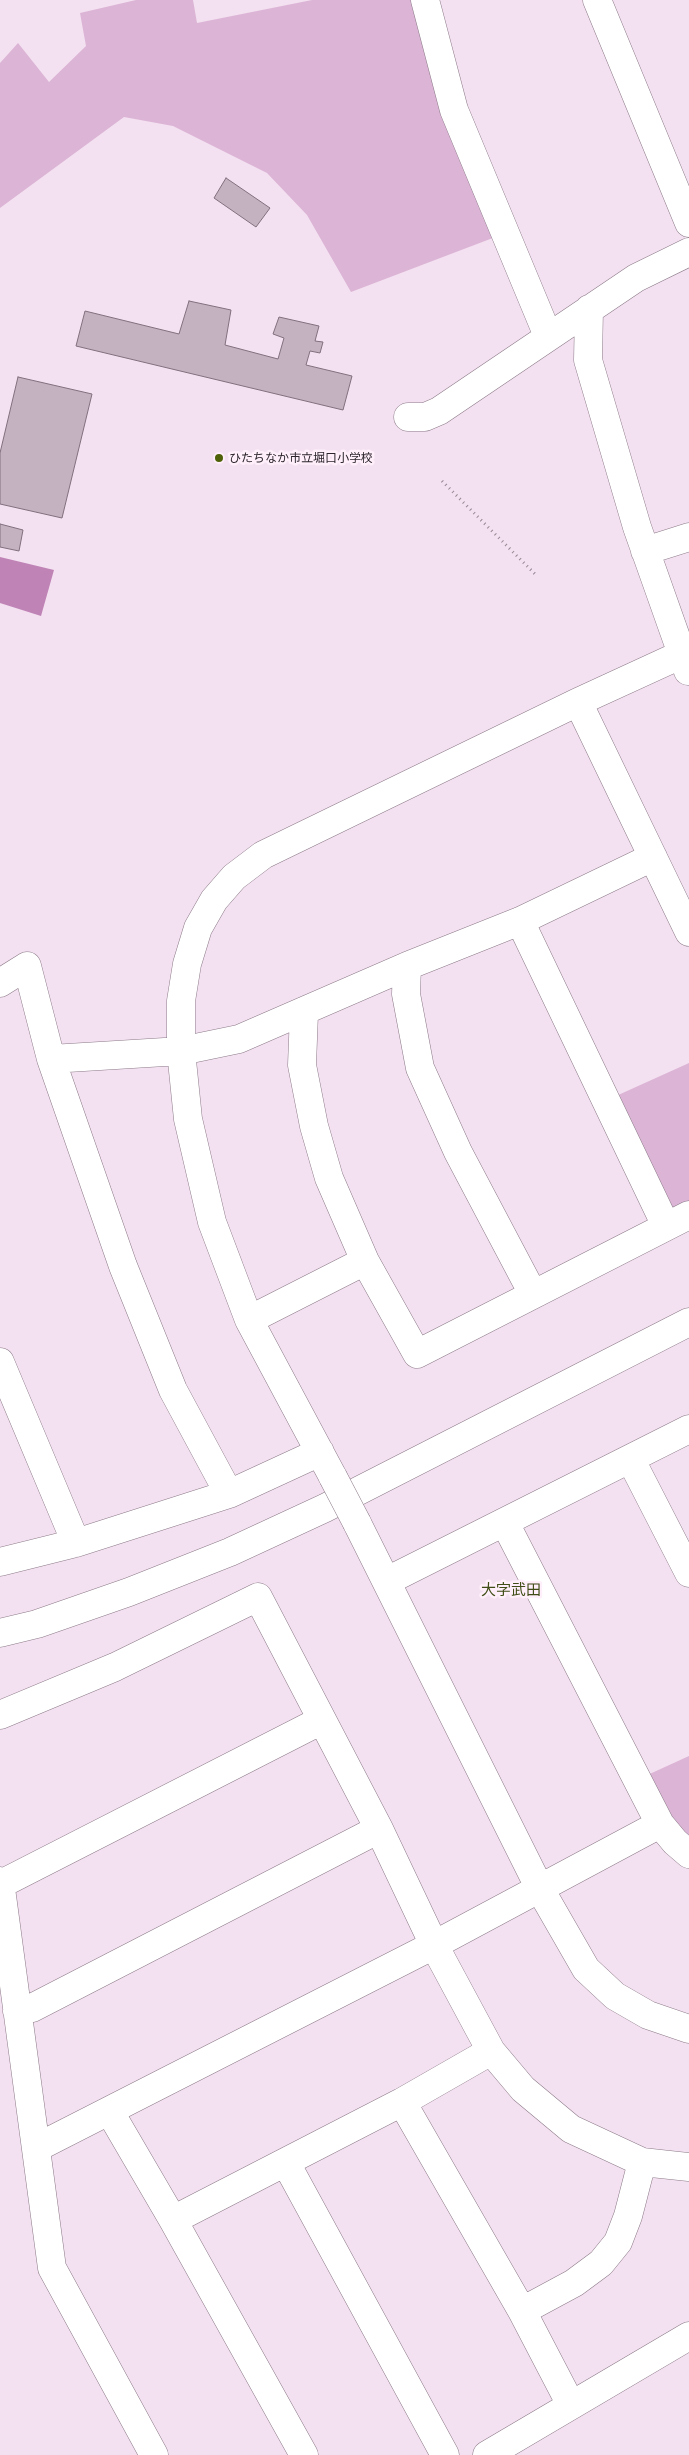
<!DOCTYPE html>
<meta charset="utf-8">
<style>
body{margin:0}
canvas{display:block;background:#f3e0f0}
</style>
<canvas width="689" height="2455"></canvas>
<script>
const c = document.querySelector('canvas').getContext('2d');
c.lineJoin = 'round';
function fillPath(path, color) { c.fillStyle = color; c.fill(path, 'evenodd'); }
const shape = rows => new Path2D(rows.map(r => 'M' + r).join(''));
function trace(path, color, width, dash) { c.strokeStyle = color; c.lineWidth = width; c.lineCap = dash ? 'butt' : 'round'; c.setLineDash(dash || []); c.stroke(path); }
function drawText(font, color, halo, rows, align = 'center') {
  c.font = font + ' Mulish,"Noto Sans JP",sans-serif'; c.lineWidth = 5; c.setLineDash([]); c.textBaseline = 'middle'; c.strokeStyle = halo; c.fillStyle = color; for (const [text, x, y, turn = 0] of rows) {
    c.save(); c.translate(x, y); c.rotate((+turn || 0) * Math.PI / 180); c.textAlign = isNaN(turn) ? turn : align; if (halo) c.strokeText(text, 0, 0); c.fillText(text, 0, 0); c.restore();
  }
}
fillPath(shape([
 [136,0,193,0,197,23,312,0,419,0,498,236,351,292,307,215,267,173,173,126,124,117,0,208,0,63,18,43,49,82,86,46,80,13],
 [689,1063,689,1207,677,1213,667,1207,616,1096],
 [689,1756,689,1837,665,1815,643,1777]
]), '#dcb5d6');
fillPath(shape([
 [0,557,54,570,41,616,0,603]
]), '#bf83b6');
const building = shape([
 [226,178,270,208,256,227,214,198,226,178],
 [189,301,231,310,225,345,278,359,284,338,273,334,279,317,319,326,315,341,323,342,320,353,310,351,306,365,352,376,343,410,76,346,85,311,179,334,189,301],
 [18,377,92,394,62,518,0,504,0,453,18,377],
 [0,524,23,530,19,551,0,547,0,524]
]);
fillPath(building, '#c5b2c1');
trace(building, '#81707e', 1);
const minor = shape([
 [425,0,454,110,548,336],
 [597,0,689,223],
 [589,309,588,360,637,527,688,671],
 [408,417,425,417,439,411,636,278,689,252],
 [645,551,689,537],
 [578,702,689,932],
 [520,921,666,1226],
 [407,966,406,994,420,1068,458,1152,533,1294],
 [0,983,27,966,51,1059,123,1266,173,1390,229,1494],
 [304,1013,302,1065,314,1126,329,1178,365,1261,417,1354,689,1215],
 [51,1059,181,1051,239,1039,407,966,520,921,653,857],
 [249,1320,365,1261],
 [0,1362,76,1543],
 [631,1460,689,1573],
 [333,1477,249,1320,212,1222,188,1119,181,1051,181,1001,187,964,198,928,214,900,234,877,263,855,578,702,689,651],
 [357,1523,540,1889,586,1969,615,1996,648,2015,689,2029],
 [505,1523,660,1824,675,1842,689,1854],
 [0,1562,76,1543,229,1494,320,1452],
 [387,1581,689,1429],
 [0,1633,37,1624,129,1592,230,1552,325,1508,689,1322],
 [0,1715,115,1667,258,1597,379,1829,434,1945,491,2051,523,2089,571,2129,642,2162,689,2167],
 [0,1881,52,2268,154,2455],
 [1,1884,322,1720],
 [17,2011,32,2008,379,1829],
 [402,2102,522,2311,571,2405],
 [110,2112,173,2220,304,2455],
 [36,2148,434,1945,660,1824],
 [286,2163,445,2455],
 [173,2220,402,2102,491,2051],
 [522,2311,574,2283,601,2263,618,2242,628,2216,642,2162],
 [487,2455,689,2336]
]);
trace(minor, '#8c7b89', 29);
trace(shape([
 [442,481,535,574]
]), '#948792', 3, [1, 4]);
trace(minor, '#fff', 28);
const minorBridge = shape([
 [333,1477,357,1523]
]);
trace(minorBridge, '#8c7b89', 29, []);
trace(minorBridge, '#fff', 28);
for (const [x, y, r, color] of [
 [219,458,5,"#4f6108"]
]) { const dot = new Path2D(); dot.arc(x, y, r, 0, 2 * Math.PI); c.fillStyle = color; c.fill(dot); trace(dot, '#feeffb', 2); }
drawText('12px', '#2c252b', '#feeffb', [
 ["ひたちなか市立堀口小学校",229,458]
], 'left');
drawText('15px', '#404d16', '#feeffb', [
 ["大字武田",511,1590]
]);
</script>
